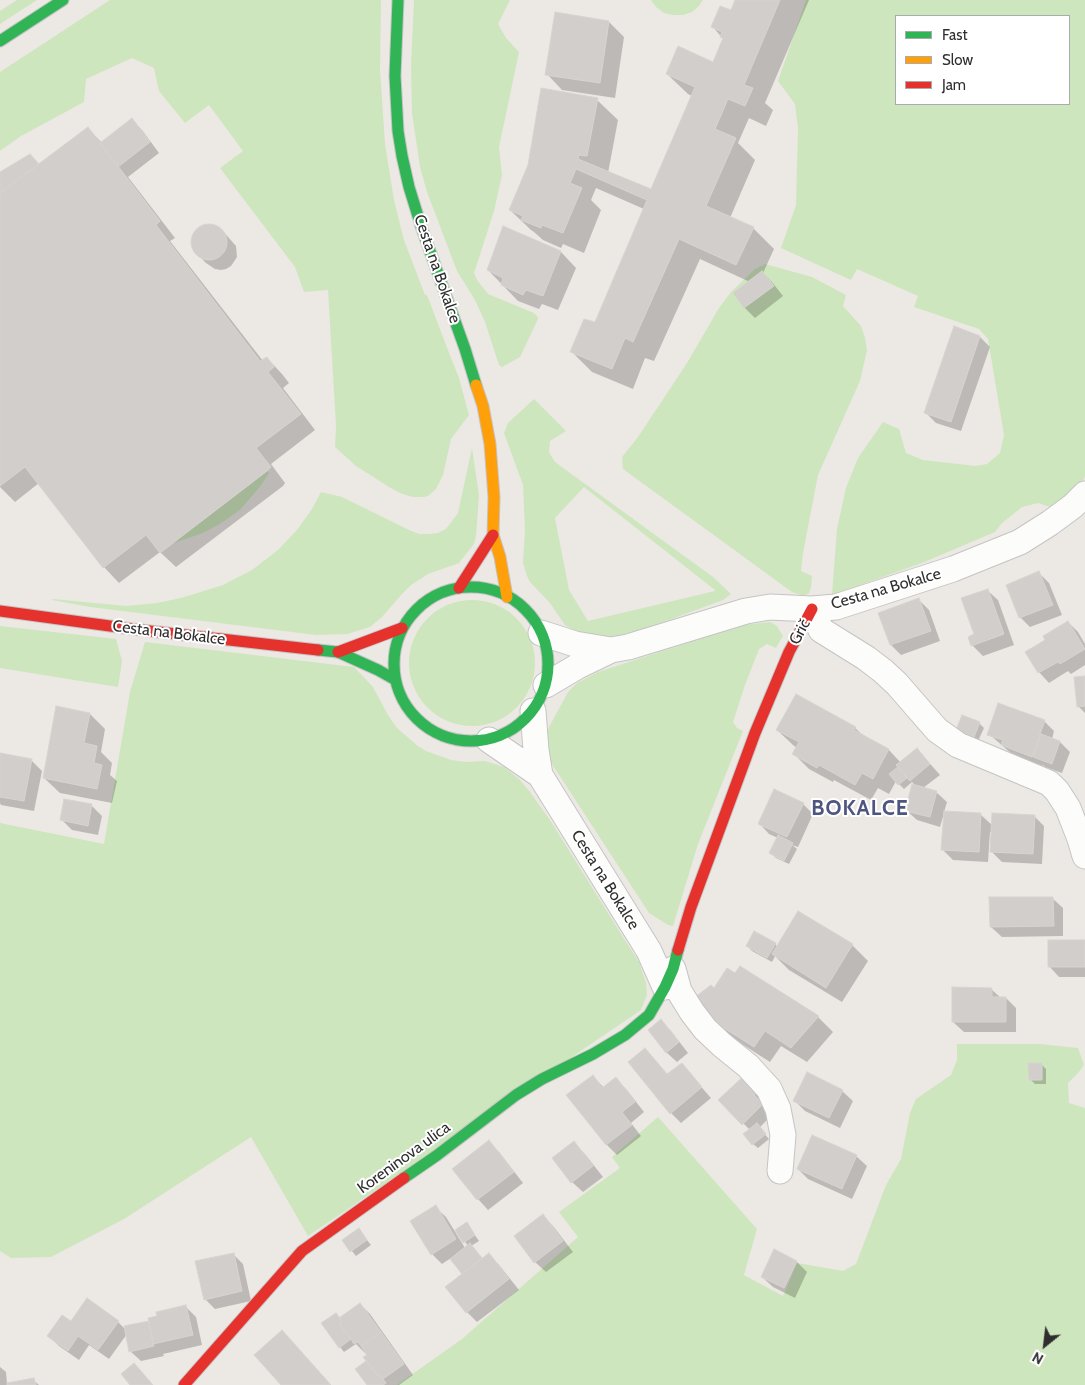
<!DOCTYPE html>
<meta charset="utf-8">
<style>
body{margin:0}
#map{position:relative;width:1085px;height:1385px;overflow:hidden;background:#ece8e4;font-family:Cabin,sans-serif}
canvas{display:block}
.legend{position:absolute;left:895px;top:15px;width:175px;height:90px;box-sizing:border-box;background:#fff;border:1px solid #ababab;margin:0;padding:6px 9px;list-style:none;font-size:15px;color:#2e2e2e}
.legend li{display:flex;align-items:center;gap:10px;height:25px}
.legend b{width:25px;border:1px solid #ababab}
.north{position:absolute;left:1020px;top:1320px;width:50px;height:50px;-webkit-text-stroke:4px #fff;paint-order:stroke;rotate:209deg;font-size:14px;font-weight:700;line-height:20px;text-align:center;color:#2e2e2e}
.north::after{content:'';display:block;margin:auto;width:18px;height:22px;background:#2e2e2e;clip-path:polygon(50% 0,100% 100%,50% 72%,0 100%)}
</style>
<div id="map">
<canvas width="1085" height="1385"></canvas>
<ul class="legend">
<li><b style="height:6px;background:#30b455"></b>Fast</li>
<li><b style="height:6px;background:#ff9f0a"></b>Slow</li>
<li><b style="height:6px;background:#e5322d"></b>Jam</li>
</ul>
<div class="north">N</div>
</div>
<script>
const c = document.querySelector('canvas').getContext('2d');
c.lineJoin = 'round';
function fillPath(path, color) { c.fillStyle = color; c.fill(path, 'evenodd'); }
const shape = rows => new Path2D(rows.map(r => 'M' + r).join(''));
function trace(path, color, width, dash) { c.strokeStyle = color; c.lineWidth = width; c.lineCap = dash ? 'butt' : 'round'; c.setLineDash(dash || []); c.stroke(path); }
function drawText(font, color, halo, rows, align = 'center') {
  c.font = font + ' Cabin,sans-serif'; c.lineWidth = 4; c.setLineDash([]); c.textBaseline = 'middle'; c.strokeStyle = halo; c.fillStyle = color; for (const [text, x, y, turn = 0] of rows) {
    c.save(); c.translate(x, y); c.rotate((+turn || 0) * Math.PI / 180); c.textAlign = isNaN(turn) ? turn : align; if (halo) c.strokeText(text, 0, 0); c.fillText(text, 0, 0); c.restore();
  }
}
fillPath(shape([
 [17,0,37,0,0,24,0,11],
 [110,0,381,0,380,70,385,144,394,200,404,240,425,295,427,295,448,350,459,378,469,415,451,439,443,475,436,489,428,496,424,497,413,497,400,493,389,487,356,466,335,447,336,426,328,290,304,292,295,267,220,168,243,151,209,105,185,123,159,91,154,68,132,58,86,79,84,102,21,136,0,151,0,72],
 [414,0,510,0,498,24,506,38,519,52,499,147,502,175,494,211,474,273,477,280,488,294,534,313,537,316,538,319,520,357,502,367,499,365,485,322,475,300,457,271,427,192,420,167,412,113,411,66],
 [651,0,703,0,699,6,692,12,683,15,673,15,664,13,656,7],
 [806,0,1085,0,1085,477,1082,482,1062,500,1050,507,1038,503,1022,507,1002,523,995,532,922,563,832,595,837,529,846,488,858,458,883,422,899,429,906,453,923,460,976,466,987,464,1000,453,1004,435,988,339,979,329,914,307,918,296,857,269,851,280,781,248,796,205,798,128,795,104,778,81],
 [896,16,1069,16,1069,104,896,104],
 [765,264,812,277,846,295,843,306,861,326,865,338,867,350,860,381,818,475,803,553,801,571,812,576,811,587,809,593,804,596,792,592,623,469,622,457,638,437,687,363,719,308,731,292,755,269],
 [534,399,566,431,550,441,549,452,555,462,713,577,731,594,723,600,642,630,598,640,597,634,589,634,578,632,565,625,550,603,530,582,527,576,523,563,525,530,523,485,504,433,508,423],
 [584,487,715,590,715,591,588,621,569,590,555,518],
 [472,448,479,495,476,536,474,544,459,563,428,574,411,585,402,594,382,617,370,627,347,634,316,635,90,607,52,600,53,599,126,606,157,603,181,598,223,585,252,570,278,550,297,530,312,509,321,492,342,497,409,530,419,534,430,534,438,533,446,529,458,513],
 [267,471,269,473,259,488,240,510,220,524,203,533,171,544],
 '409 663a63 63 0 1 1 126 0a63 63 0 1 1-126 0Z',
 [770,622,777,626,783,636,776,648,767,644,759,649,745,685,733,722,737,728,743,731,698,844,673,926,668,925,649,913,550,761,546,739,549,727,568,692,577,683,598,672,742,625],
 [0,626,116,639,122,661,118,687,0,668],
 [145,642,354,667,373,687,388,715,397,728,418,746,426,751,451,760,466,762,485,761,504,767,519,779,530,792,550,820,623,937,639,962,646,983,647,995,641,1010,308,1236,251,1137,124,1219,51,1257,11,1258,0,1251,0,823,104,844,130,692],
 [957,1044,1039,1044,1078,1048,1084,1065,1078,1073,1068,1083,1069,1103,1085,1108,1085,1385,397,1385,462,1339,578,1237,559,1212,620,1168,612,1157,658,1117,757,1229,744,1275,783,1296,797,1263,843,1271,856,1264,886,1185,901,1159,910,1113,916,1099,951,1075,957,1060]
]), '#cee6be');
fillPath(shape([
 [737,0,809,0,765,103,773,110,766,126,749,118,738,143,755,160,730,218,753,228,774,249,763,273,772,282,783,296,755,318,745,308,734,293,750,282,700,259,654,361,645,358,633,389,592,372,571,351,596,323,644,209,596,188,591,200,601,210,584,253,563,244,561,248,543,240,534,232,531,230,510,210,597,100,618,120,608,173,652,191,692,96,688,94,667,74,714,63,724,40,713,27,732,12],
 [609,22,624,37,615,98,562,90,547,74],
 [132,120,142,130,159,153,128,177,175,238,170,241,263,361,267,358,282,374,289,383,283,388,315,430,271,464,285,483,283,486,176,567,160,552,119,583,104,567,39,483,15,502,0,487,0,174,39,165,88,128,102,143],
 [212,225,222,230,236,246,237,257,231,266,226,269,221,270,215,269,206,263,195,252,192,241,196,230,201,227],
 [504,228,561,252,576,268,558,310,542,304,539,309,518,301,488,270],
 [980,337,990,347,961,431,936,423,926,413],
 [1039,573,1049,583,1062,615,1030,627,1020,617],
 [987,590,998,600,1014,645,983,656,972,645],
 [919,600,929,610,940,641,901,655,891,645,880,613],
 [1068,622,1078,632,1085,644,1085,665,1071,674,1068,671,1049,683,1039,672,1047,641],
 [1085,677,1085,713,1078,706],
 [90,714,105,729,101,752,112,763,110,775,117,781,112,803,60,793,44,778],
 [1044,721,1054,731,1052,739,1060,742,1070,752,1062,773,1045,767,1043,765,1042,766,1013,755,989,734],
 [979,723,984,728,978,741,962,735,958,730],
 [855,728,866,738,889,750,901,763,917,749,940,775,923,788,936,792,947,802,944,812,980,814,993,826,1034,816,1044,826,1042,864,1002,862,992,852,993,832,990,832,988,862,953,860,943,850,945,813,944,813,940,827,917,820,906,810,914,784,912,782,904,789,896,781,889,794,878,788,871,800,834,780,833,782,809,769,794,754,797,748,793,745,777,730],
 [0,754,31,760,42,771,34,811,1,805,0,803],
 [803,804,813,814,798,847,792,845,797,849,789,864,776,858,771,853,778,838,769,834,759,823],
 [92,806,102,816,98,835,72,830,62,820],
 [1052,898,1063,908,1063,936,1002,937,991,927],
 [1085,941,1085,977,1059,977,1049,966],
 [775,944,778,947,852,945,868,961,842,1002,789,970,775,956,772,962,752,951,747,946],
 [715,989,818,1017,833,1032,807,1062,781,1046,770,1062,717,1028],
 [991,989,1001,998,1006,998,1016,1008,1016,1032,964,1032,953,1022],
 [661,1021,671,1031,688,1053,677,1062,666,1052],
 [681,1064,711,1098,681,1123,671,1113,668,1075],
 [1041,1064,1046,1069,1046,1084,1035,1084,1030,1079],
 [747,1074,772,1115,759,1128,769,1139,758,1148,753,1144,750,1130,720,1100],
 [593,1076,604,1088,616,1079,626,1089,644,1112,631,1123,641,1136,617,1155,607,1145,568,1095],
 [842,1091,853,1101,840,1128,805,1111,795,1101],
 [489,1142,499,1152,523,1183,488,1210,478,1199,454,1169],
 [574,1143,584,1153,603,1177,583,1192,572,1182,554,1158],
 [856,1156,867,1166,852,1199,808,1179,798,1169],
 [435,1207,446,1217,465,1248,468,1246,457,1230,467,1224,479,1241,471,1246,483,1259,489,1254,499,1265,519,1290,477,1322,467,1312,463,1274,451,1258,442,1264,432,1254],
 [543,1216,553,1226,573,1252,546,1272,535,1262],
 [359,1230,371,1245,356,1256,344,1241],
 [775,1251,797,1262,807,1272,795,1298,773,1287,762,1277],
 [233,1254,243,1264,251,1301,215,1309,205,1299],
 [360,1304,370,1314,413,1375,399,1385,369,1385,357,1369,368,1361,368,1355,367,1353,366,1354,356,1344,344,1352,340,1347,340,1319],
 [185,1306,196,1317,202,1345,163,1354,164,1356,141,1361,130,1351,127,1334,109,1359,89,1345,79,1360,59,1346,49,1336,71,1323,118,1322,124,1328,150,1322],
 [0,1367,6,1372,7,1384,33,1380,39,1385,0,1385]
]), '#0003');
const building = shape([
 [735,0,780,0,744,85,753,88,745,106,728,99,715,129,736,138,706,206,754,227,736,265,679,239,633,342,625,338,612,369,570,352,584,319,595,322,647,200,576,169,570,183,582,188,563,233,542,225,541,228,521,220,523,216,509,210,528,165,541,88,598,98,587,156,579,155,578,159,651,189,695,87,666,74,678,46,713,62,723,38,720,37,722,32,711,27,720,6,731,10,735,0],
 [555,12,609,21,600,83,545,75,555,12],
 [132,118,150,142,118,167,100,143,132,118],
 [88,127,160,221,156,225,260,361,267,357,274,367,268,372,301,414,256,448,271,467,267,471,160,553,146,535,103,568,25,467,0,486,0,193,88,127],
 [30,154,39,164,0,193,0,172,30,154],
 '191 242a18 18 0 1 1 36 0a18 18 0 1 1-36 0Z',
 [503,226,561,251,543,296,526,290,523,295,501,285,503,278,487,270,503,226],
 [762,271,774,286,744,308,733,293,762,271],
 [954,326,980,336,951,422,924,413,954,326],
 [1039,571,1053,605,1019,618,1006,585,1039,571],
 [988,589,1004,634,971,646,968,637,974,634,961,598,988,589],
 [919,598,931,631,890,645,878,613,919,598],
 [1068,621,1085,649,1060,664,1058,662,1038,673,1025,652,1045,640,1043,636,1068,621],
 [1085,676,1085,706,1077,707,1074,677,1085,676],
 [796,694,856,727,854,730,889,749,873,779,862,773,855,785,819,765,817,768,792,754,799,742,776,730,796,694],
 [998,703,1045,720,1032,757,1001,745,1003,740,987,735,998,703],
 [56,706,90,713,84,743,97,746,94,763,102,765,97,789,43,778,56,706],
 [962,715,980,722,974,737,956,730,962,715],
 [1041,734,1060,741,1052,764,1033,757,1041,734],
 [917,748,930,764,910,781,896,765,917,748],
 [0,753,32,759,24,801,0,797,0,753],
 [898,767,907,778,898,785,889,774,898,767],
 [912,784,937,791,930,817,905,811,912,784],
 [774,789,804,803,787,837,758,824,774,789],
 [64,799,92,804,88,826,60,820,64,799],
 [944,811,981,813,979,852,941,850,944,811],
 [992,813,1035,815,1033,854,990,852,992,813],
 [778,835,793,843,784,861,769,853,778,835],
 [989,897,1053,897,1054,926,990,927,989,897],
 [798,911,853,944,826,988,772,954,798,911],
 [754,931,776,943,767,958,746,946,754,931],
 [1048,940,1085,940,1085,967,1048,967,1048,940],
 [740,966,819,1016,791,1048,765,1031,754,1047,700,1013,694,998,711,985,714,988,727,968,735,973,740,966],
 [952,987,992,988,992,997,1006,997,1006,1022,952,1022,952,987],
 [661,1019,679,1042,666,1053,648,1030,661,1019],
 [645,1048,667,1074,682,1063,702,1087,670,1114,628,1062,645,1048],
 [1028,1063,1042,1063,1042,1080,1029,1080,1028,1063],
 [748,1072,762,1087,754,1095,763,1104,742,1125,718,1100,748,1072],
 [807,1072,843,1090,829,1118,793,1101,807,1072],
 [593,1075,602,1088,616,1077,635,1102,622,1112,632,1125,606,1145,566,1095,593,1075],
 [757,1123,766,1134,752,1145,743,1134,757,1123],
 [812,1135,857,1155,842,1189,797,1169,812,1135],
 [489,1140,514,1172,477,1200,452,1169,489,1140],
 [574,1141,593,1166,571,1183,552,1158,574,1141],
 [436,1205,456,1239,431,1255,410,1221,436,1205],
 [543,1214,563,1241,534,1263,514,1236,543,1214],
 [467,1222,475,1235,463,1243,455,1230,467,1222],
 [359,1228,367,1240,350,1252,342,1240,359,1228],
 [470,1243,482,1258,462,1274,450,1259,470,1243],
 [774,1249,797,1261,784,1288,761,1277,774,1249],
 [234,1253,242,1291,204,1300,195,1261,234,1253],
 [489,1253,509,1279,466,1313,445,1287,489,1253],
 [87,1298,119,1321,98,1350,78,1336,68,1351,47,1336,62,1315,71,1321,87,1298],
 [360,1303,381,1332,361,1346,358,1342,354,1344,351,1339,339,1323,342,1321,339,1318,360,1303],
 [186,1305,193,1335,153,1344,148,1318,157,1316,156,1312,186,1305],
 [336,1313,342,1321,339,1323,351,1339,339,1348,321,1323,336,1313],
 [149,1321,154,1346,129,1352,124,1326,149,1321],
 [282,1330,331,1385,281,1385,254,1355,282,1330],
 [381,1332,404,1364,383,1379,380,1375,378,1376,363,1357,367,1355,361,1346,381,1332],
 [366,1361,378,1376,380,1375,386,1383,383,1385,367,1385,355,1369,366,1361],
 [134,1363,153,1385,130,1385,121,1374,134,1363],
 [34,1378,36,1385,7,1385,7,1383,34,1378]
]);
fillPath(building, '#d1cecb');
trace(building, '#d7d4d0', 1);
const street = shape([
 [812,609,821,630,866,658,883,671,897,684,937,730,958,745,1049,783,1057,791,1068,808,1080,839,1085,856],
 [541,633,575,644,611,650],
 [546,685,578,666,611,650,628,647,746,611,770,607,812,609,836,607,953,569,1020,542,1050,523,1073,506,1085,494],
 [533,711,536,750,540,775,649,951,665,987],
 [489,740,540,775],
 [673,969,679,991,692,1012,705,1029,722,1045,748,1066,769,1089,778,1109,783,1135,780,1171]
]);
const fast = shape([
 [398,0,395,76,398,131,402,156,409,187,421,226,465,349,476,385],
 [0,41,63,0],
 '394 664a77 77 0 1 1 154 0a77 77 0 1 1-154 0Z',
 [318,650,338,652,378,670,394,679],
 [404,1178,436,1156,516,1095,542,1079,593,1054,625,1035,649,1015,665,987,673,969,678,950]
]);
const slow = shape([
 [476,385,483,406,490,444,494,497,493,535,500,557,507,597]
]);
const jam = shape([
 [459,588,493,535],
 [0,611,132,629,318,650],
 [338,652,402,628],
 [678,950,691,907,755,733,789,652,812,609],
 [184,1385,302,1251,404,1178]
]);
trace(street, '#c5c4c5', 27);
trace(fast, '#c5c4c5', 13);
trace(slow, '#c5c4c5', 13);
trace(jam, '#c5c4c5', 13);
trace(street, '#fcfcfb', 25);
trace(fast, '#30b455', 11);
trace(slow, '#ff9f0a', 11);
trace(jam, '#e5322d', 11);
drawText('16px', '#2e2e2e', '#fff', [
 ["Cesta na Bokalce",437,269,71],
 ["Cesta na Bokalce",886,589,-16],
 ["Grič",800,632,-62],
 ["Cesta na Bokalce",169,633,7],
 ["Cesta na Bokalce",605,880,58],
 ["Koreninova ulica",404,1158,-36]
]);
c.letterSpacing = '1px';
drawText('bold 21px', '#4d5680', '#fff', [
 ["BOKALCE",860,809]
]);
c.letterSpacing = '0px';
</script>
